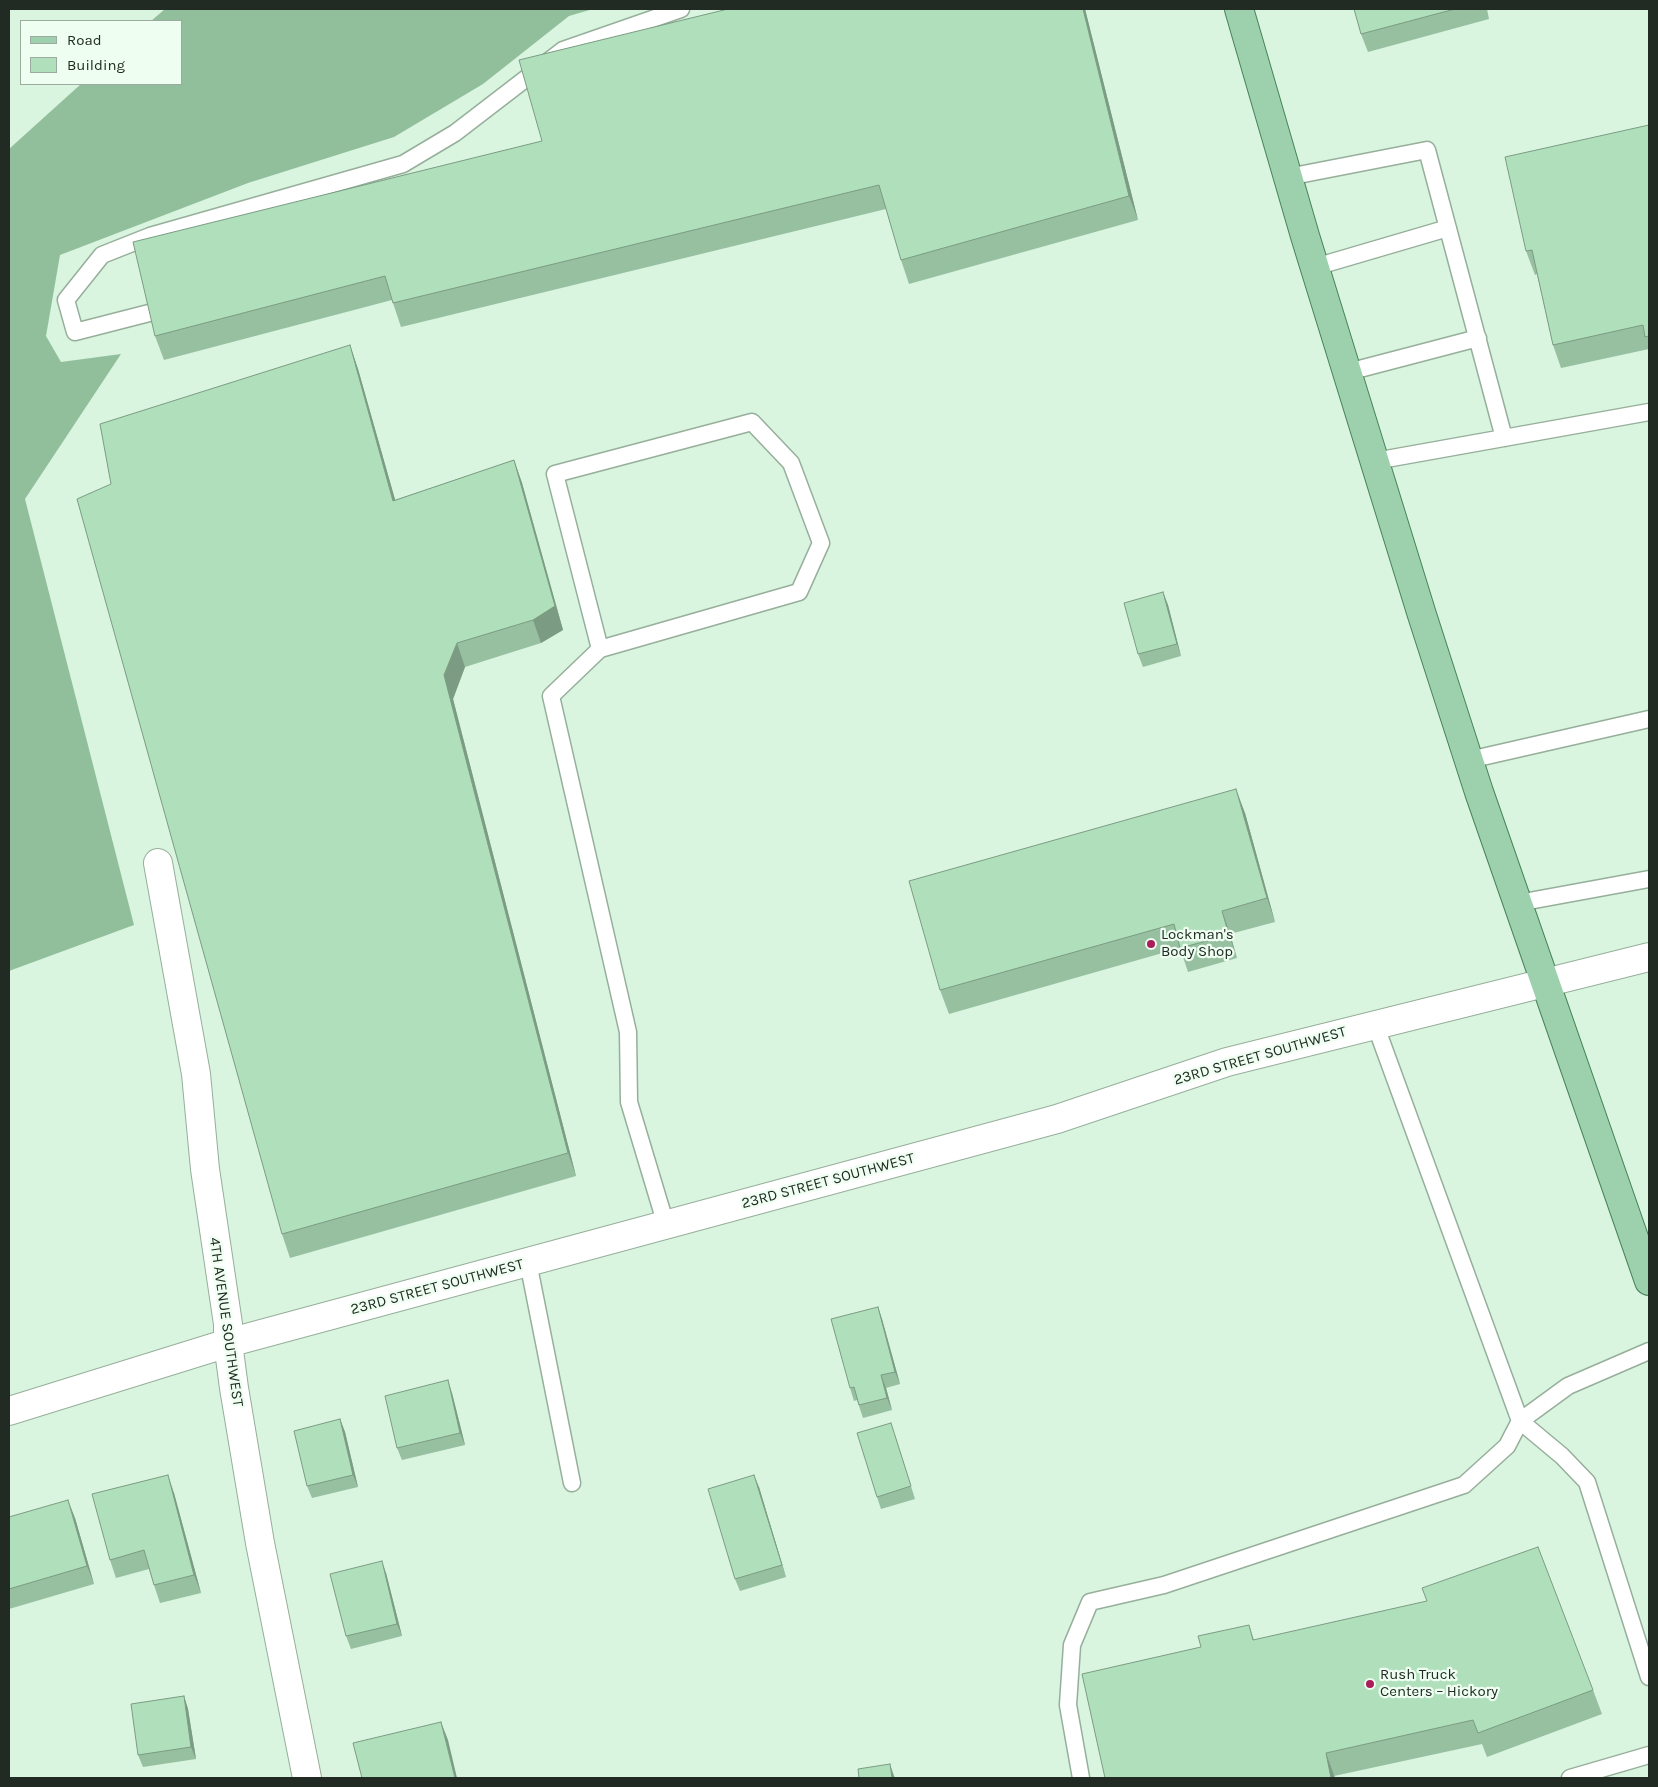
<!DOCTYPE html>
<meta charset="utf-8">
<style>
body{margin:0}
#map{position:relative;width:1658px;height:1787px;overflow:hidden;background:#d9f4df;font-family:Karla,sans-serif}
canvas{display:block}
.frame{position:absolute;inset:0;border:10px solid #212b23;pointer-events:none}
.legend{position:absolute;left:20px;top:20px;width:162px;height:65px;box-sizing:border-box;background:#eefef1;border:1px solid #9caa9f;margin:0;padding:6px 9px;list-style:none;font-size:15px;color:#212b23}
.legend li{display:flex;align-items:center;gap:10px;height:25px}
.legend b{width:25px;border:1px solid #9caa9f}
</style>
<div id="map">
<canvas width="1658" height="1787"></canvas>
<div class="frame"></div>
<ul class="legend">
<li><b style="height:6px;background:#9dd1ad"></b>Road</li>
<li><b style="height:14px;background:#b0dfbb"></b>Building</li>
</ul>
</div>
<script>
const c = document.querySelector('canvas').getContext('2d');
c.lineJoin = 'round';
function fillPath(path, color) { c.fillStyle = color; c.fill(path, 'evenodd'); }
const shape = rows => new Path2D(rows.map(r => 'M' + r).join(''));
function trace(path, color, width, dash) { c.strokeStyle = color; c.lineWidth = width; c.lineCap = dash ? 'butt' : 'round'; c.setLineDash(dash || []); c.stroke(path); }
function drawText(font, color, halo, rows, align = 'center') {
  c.font = font + ' Karla,sans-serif'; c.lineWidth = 4.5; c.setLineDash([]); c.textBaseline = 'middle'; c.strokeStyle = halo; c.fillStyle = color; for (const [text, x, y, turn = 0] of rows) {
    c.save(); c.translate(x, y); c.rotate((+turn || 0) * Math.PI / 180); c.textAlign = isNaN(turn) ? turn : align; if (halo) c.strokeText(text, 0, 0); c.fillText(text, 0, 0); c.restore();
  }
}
fillPath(shape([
 [165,9,593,9,569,16,483,84,394,137,248,183,60,255,46,336,61,362,121,354,25,499,134,925,9,971,9,149,81,84,181,84,181,21,151,21]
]), '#91bf9c');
const service = shape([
 [1288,177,1427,150,1504,438],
 [1315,267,1448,228],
 [153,312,75,332,66,300,102,255,150,236,403,164,455,133,563,50,681,9],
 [1348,372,1478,338],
 [1375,461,1649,412],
 [600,649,799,592,821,543,791,463,752,422,555,474,600,649,551,696,628,1032,629,1102,666,1225],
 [1469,760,1649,719],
 [1518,903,1649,879],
 [1375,1024,1520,1421,1562,1456,1587,1482,1649,1677],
 [528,1262,572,1483],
 [1081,1778,1068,1705,1072,1645,1090,1602,1164,1585,1464,1485,1507,1446,1520,1421,1568,1386,1649,1351],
 [1570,1778,1649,1755]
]);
const minor = shape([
 [158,863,196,1074,205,1169,228,1324,228,1343,234,1388,260,1543,307,1778],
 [9,1411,228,1343,1057,1119,1227,1062,1649,957]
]);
const primary = shape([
 [1239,9,1305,236,1422,615,1479,792,1649,1281]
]);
trace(service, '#96af9b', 19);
trace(minor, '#96af9b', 30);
trace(primary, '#478359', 30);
trace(service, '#fff', 16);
trace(minor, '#fff', 28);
trace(primary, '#9dd1ad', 28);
fillPath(shape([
 [728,9,1085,9,1138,220,909,284,901,260,886,209,401,327,392,300,164,360,155,336,542,141],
 [1354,9,1487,9,1489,19,1368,52,1361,34],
 [1649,125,1649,349,1561,368,1553,345,1537,274,1535,275,1526,251],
 [350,345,358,369,395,500,514,460,522,483,563,630,541,643,465,667,453,699,576,1176,290,1258,282,1234],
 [1163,592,1168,605,1181,656,1143,667,1138,654],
 [1245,813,1275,922,1230,934,1237,958,1188,972,1180,948,949,1014,940,990],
 [878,1307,882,1319,900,1384,886,1388,892,1410,863,1418,857,1400,854,1401,850,1388],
 [452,1393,465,1445,402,1460,397,1448],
 [340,1419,345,1432,358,1487,312,1498,307,1486],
 [895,1435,915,1499,881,1509,877,1497],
 [759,1487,786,1577,740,1591,735,1579],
 [174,1493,201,1593,160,1603,154,1585,149,1569,116,1578,110,1560],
 [9,1517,75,1518,94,1584,9,1609],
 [386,1573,402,1636,351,1649,346,1636],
 [1249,1625,1254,1640,1593,1690,1602,1714,1487,1757,1482,1744,1334,1776,1335,1778,1105,1778,1201,1647],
 [184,1696,188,1709,196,1759,143,1767,138,1755]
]), '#97c0a1');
fillPath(shape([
 [1083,9,1085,9,1138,220,1129,196],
 [350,345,358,369,402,524,393,501],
 [514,460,522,483,563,630,541,643,533,620],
 [1163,592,1168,605,1181,656,1177,644],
 [457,643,465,667,453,699,576,1176,568,1153,444,675],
 [1236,789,1245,813,1275,922,1267,898],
 [1222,911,1230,934,1237,958,1229,935],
 [878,1307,882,1319,900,1384,895,1372],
 [881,1375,886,1388,892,1410,887,1398],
 [448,1380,452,1393,465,1445,460,1433],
 [340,1419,345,1432,358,1487,353,1475],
 [168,1475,174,1493,201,1593,194,1575],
 [754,1475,759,1487,786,1577,782,1565],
 [68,1500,75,1518,94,1584,87,1566],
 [382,1561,386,1573,402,1636,397,1624],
 [184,1696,188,1709,196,1759,191,1747],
 [441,1722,448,1740,457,1778,455,1778],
 [1326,1753,1335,1778,1331,1778],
 [890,1764,894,1776,895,1778,892,1778]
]), '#7b9c83');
const building = shape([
 [728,9,1083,9,1129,196,901,260,879,185,393,303,385,276,155,336,133,242,542,141,519,60,728,9],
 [1354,9,1455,9,1361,34,1354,9],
 [1649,125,1649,336,1645,337,1643,325,1553,345,1532,250,1526,251,1505,157,1649,125],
 [350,345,393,501,514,460,555,606,533,620,457,643,444,675,568,1153,282,1234,77,499,111,484,100,424,350,345],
 [1163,592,1177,644,1138,654,1124,603,1163,592],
 [1236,789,1267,898,1222,911,1229,935,1180,948,1174,924,940,990,909,881,1236,789],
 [878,1307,895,1372,881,1375,887,1398,859,1405,854,1387,850,1388,831,1319,878,1307],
 [448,1380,460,1433,397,1448,385,1396,448,1380],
 [340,1419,353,1475,307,1486,294,1431,340,1419],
 [891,1423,911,1486,877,1497,857,1433,891,1423],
 [168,1475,194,1575,154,1585,144,1550,110,1560,92,1494,168,1475],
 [754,1475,782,1565,735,1579,708,1489,754,1475],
 [68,1500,87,1566,9,1589,9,1517,68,1500],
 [1538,1547,1593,1690,1478,1733,1473,1720,1326,1753,1331,1778,1105,1778,1082,1674,1201,1647,1198,1636,1249,1625,1253,1640,1427,1601,1422,1588,1538,1547],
 [382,1561,397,1624,346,1636,330,1574,382,1561],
 [184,1696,191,1747,138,1755,131,1704,184,1696],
 [441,1722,455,1778,362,1778,353,1743,441,1722],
 [890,1764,892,1778,859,1778,858,1769,890,1764]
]);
fillPath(building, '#b0dfbb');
trace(building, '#7b9c83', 1);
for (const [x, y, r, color] of [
 [1151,944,5,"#ab1d59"],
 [1370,1684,5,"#ab1d59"]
]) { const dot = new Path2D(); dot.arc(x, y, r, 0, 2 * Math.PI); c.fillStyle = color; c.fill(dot); trace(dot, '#eefef1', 2); }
drawText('15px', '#212b23', '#eefef1', [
 ["Lockman's",1161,935],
 ["Body Shop",1161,952],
 ["Rush Truck",1380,1675],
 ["Centers – Hickory",1380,1692]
], 'left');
drawText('15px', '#212b23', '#eefef1', [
 ["23RD STREET SOUTHWEST",1260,1056,-16],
 ["23RD STREET SOUTHWEST",828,1181,-15],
 ["23RD STREET SOUTHWEST",437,1287,-15],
 ["4TH AVENUE SOUTHWEST",226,1322,82]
]);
</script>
